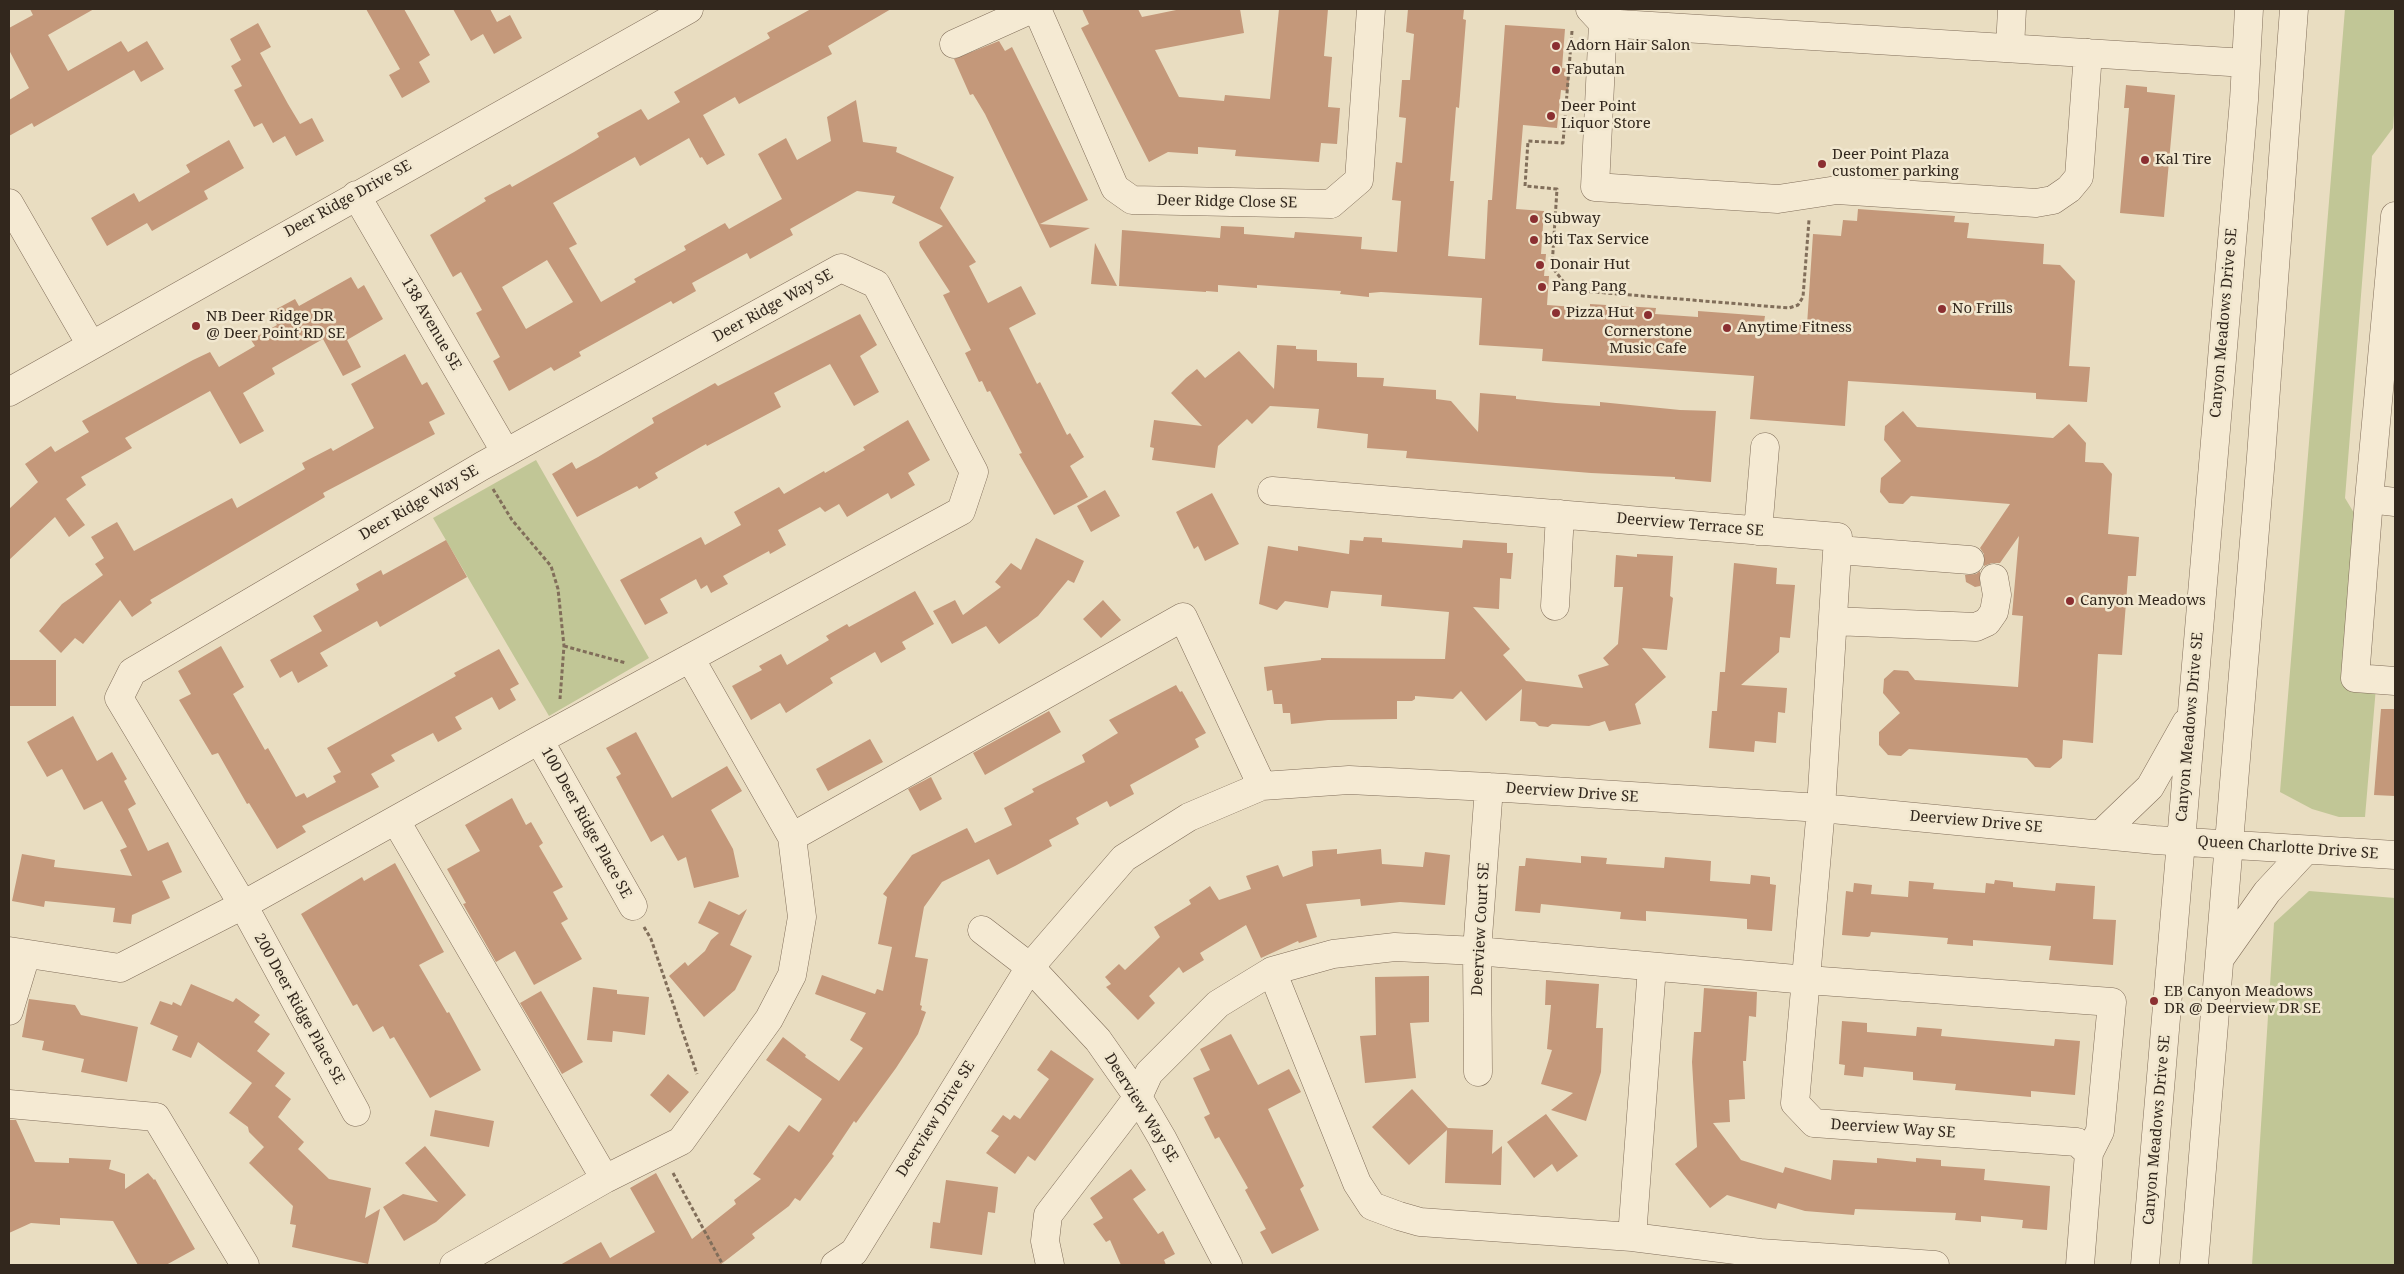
<!DOCTYPE html>
<style>
body{margin:0}
#map{position:relative;width:2404px;height:1274px;overflow:hidden;background:#e9ddc1;font-family:"Noto Serif",serif}
canvas{display:block}
.frame{position:absolute;inset:0;border:10px solid #32271d;pointer-events:none}
</style>
<div id="map">
<canvas width="2404" height="1274"></canvas>
<div class="frame"></div>
</div>
<script>
const c = document.querySelector('canvas').getContext('2d');
c.lineJoin = 'round';
function fillPath(path, color) { c.fillStyle = color; c.fill(path, 'evenodd'); }
const shape = rows => new Path2D(rows.map(r => 'M' + r).join(''));
function trace(path, color, width, dash) { c.strokeStyle = color; c.lineWidth = width; c.lineCap = dash ? 'butt' : 'round'; c.setLineDash(dash || []); c.stroke(path); }
function drawText(font, color, halo, rows, align = 'center') {
  c.font = font + ' "Noto Serif",serif'; c.lineWidth = 5; c.setLineDash([]); c.textBaseline = 'middle'; c.strokeStyle = halo; c.fillStyle = color; for (const [text, x, y, turn = 0] of rows) {
    c.save(); c.translate(x, y); c.rotate((+turn || 0) * Math.PI / 180); c.textAlign = isNaN(turn) ? turn : align; if (halo) c.strokeText(text, 0, 0); c.fillText(text, 0, 0); c.restore();
  }
}
fillPath(shape([
 [2345,9,2395,9,2395,102,2393,128,2372,156,2345,498,2360,523,2347,684,2376,687,2365,817,2339,817,2312,809,2280,792],
 [536,460,649,658,549,716,433,518],
 [2309,891,2395,898,2395,1265,2252,1265,2274,923]
]), '#c1c696');
fillPath(shape([
 [30,9,94,9,48,35,68,71,121,41,128,52,147,41,164,69,141,82,134,70,34,127,32,123,9,136,9,100,29,88,9,50,9,28,33,15],
 [366,9,404,9,430,55,419,62,430,82,402,98,389,75,400,69],
 [453,9,490,9,497,22,510,15,522,38,494,54,483,34,471,41],
 [811,9,891,9,828,46,832,54,739,104,735,97,703,115,725,155,707,165,702,157,700,158,689,138,640,166,635,157,553,203,577,244,569,248,601,302,636,282,634,279,686,250,684,246,725,223,729,229,782,199,758,154,786,138,797,160,831,141,827,117,856,100,863,142,897,147,896,152,954,177,940,208,976,262,969,266,988,303,1021,286,1036,314,1009,328,1037,384,1040,382,1067,435,1070,433,1084,457,1070,466,1088,497,1054,515,1019,454,1022,453,990,391,987,392,982,381,979,382,965,353,971,350,943,295,950,292,920,246,919,242,943,226,892,203,895,196,857,191,790,229,793,235,750,259,747,253,692,283,696,291,673,304,671,301,579,352,581,356,554,371,551,367,509,391,493,361,500,357,476,313,482,310,461,272,453,277,430,235,486,201,484,198,510,184,512,187,574,152,599,137,597,133,641,109,648,120,680,102,674,92,770,38,767,33],
 [547,260,573,302,526,329,502,287],
 [1082,9,1138,9,1142,17,1181,9,1240,9,1244,33,1155,50,1179,97,1224,101,1225,95,1270,99,1279,9,1328,9,1324,56,1332,57,1328,107,1340,108,1337,144,1321,143,1319,162,1235,156,1236,150,1198,147,1198,154,1168,152,1149,162,1081,28,1089,24],
 [1408,9,1464,9,1463,19,1466,20,1459,108,1456,107,1452,157,1450,181,1454,181,1448,256,1485,259,1488,200,1492,200,1505,25,1565,29,1562,68,1570,69,1568,91,1561,90,1557,128,1523,125,1516,209,1544,211,1541,254,1546,254,1544,276,1549,276,1547,305,1590,308,1590,304,1656,308,1655,314,1698,317,1698,311,1765,316,1764,322,1807,325,1813,234,1841,236,1843,220,1857,221,1858,209,1955,216,1954,222,1969,223,1967,238,2044,244,2043,264,2060,265,2075,281,2069,366,2090,367,2087,402,2036,399,2036,393,1848,381,1845,426,1750,419,1754,376,1542,361,1543,349,1479,345,1482,298,1381,292,1369,293,1369,297,1340,294,1341,291,1257,285,1257,288,1218,285,1218,292,1206,291,1206,292,1119,286,1122,230,1220,238,1221,226,1244,227,1244,234,1294,238,1295,232,1362,237,1361,249,1397,252,1401,201,1392,200,1396,162,1402,163,1406,118,1399,117,1402,80,1410,80,1414,34,1406,32],
 [258,23,271,47,260,53,288,104,300,124,312,118,324,141,296,156,285,136,273,143,262,123,254,127,234,90,242,86,231,66,241,60,230,39],
 [999,41,1005,51,1012,47,1088,200,1040,224,1090,228,1050,248,985,114,973,94,970,95,954,59],
 [2126,85,2147,87,2147,92,2175,95,2164,217,2120,213,2129,108,2124,108],
 [229,140,244,168,204,191,208,199,152,231,147,223,107,246,91,218,134,193,139,202,190,172,186,165],
 [1095,243,1117,286,1091,284],
 [351,277,358,289,364,285,383,319,347,340,361,367,343,376,323,339,272,368,275,374,243,393,264,431,240,444,210,391,125,438,132,448,81,477,86,485,66,499,85,525,69,537,55,517,9,560,9,509,38,482,25,464,51,446,55,452,89,432,82,421,193,360,210,352,219,367,255,346,251,340,277,325,269,313,295,299,299,306],
 [860,314,877,345,860,356,879,392,854,406,830,364,774,393,781,407,707,446,706,444,655,473,658,478,639,489,637,486,577,517,552,474,572,462,576,469,598,457,654,423,652,418,715,383,718,386],
 [1277,345,1296,346,1296,349,1317,350,1317,361,1357,363,1357,377,1384,378,1383,386,1436,390,1436,399,1451,401,1478,432,1480,393,1516,396,1516,399,1556,403,1600,406,1600,402,1680,410,1716,411,1711,482,1675,479,1675,477,1591,473,1406,458,1407,451,1367,448,1368,434,1317,428,1319,409,1270,406,1252,424,1247,419,1218,446,1215,468,1152,460,1154,448,1150,447,1154,420,1202,426,1171,393,1186,378,1197,369,1205,378,1239,351,1274,389],
 [405,354,422,385,427,382,445,414,429,422,435,434,323,493,325,497,150,600,152,603,132,617,120,600,83,644,75,638,61,653,39,631,62,604,103,575,95,564,104,558,91,537,117,522,134,551,232,498,237,508,305,469,302,463,331,448,333,451,374,428,351,384],
 [1903,411,1917,427,2053,438,2069,424,2086,443,2085,462,2103,463,2112,474,2108,534,2139,537,2136,576,2128,576,2122,655,2098,654,2093,743,2063,740,2062,758,2050,768,2035,767,2027,758,1909,749,1901,756,1888,755,1879,745,1879,732,1900,713,1883,693,1884,679,1894,670,1908,671,1915,680,2018,687,2023,616,2012,615,2019,536,2000,563,1992,563,1984,566,1984,554,1980,548,2010,504,1911,496,1903,504,1889,503,1880,492,1881,478,1901,461,1884,440,1885,426],
 [908,420,930,460,908,473,915,485,891,499,888,493,847,517,839,504,825,512,820,507,778,530,786,545,770,554,769,551,723,576,728,584,711,593,707,585,701,589,696,579,660,599,668,613,645,625,620,580,701,537,705,545,741,525,734,512,779,487,784,494,824,471,825,473,865,450,863,447],
 [1105,490,1120,516,1091,532,1077,506],
 [1212,493,1239,544,1205,561,1198,546,1194,549,1176,512],
 [1364,537,1382,538,1382,542,1462,548,1463,540,1507,543,1507,553,1513,553,1511,579,1500,578,1499,609,1473,607,1510,649,1503,655,1526,681,1583,688,1578,675,1609,665,1603,658,1618,644,1623,587,1614,587,1616,555,1637,557,1637,554,1673,556,1670,596,1673,598,1667,650,1642,648,1666,677,1635,704,1641,724,1609,731,1605,721,1589,726,1552,724,1548,727,1539,726,1535,722,1520,721,1522,689,1486,721,1461,691,1453,699,1415,696,1415,699,1412,701,1397,701,1397,719,1328,720,1291,724,1290,713,1283,713,1282,704,1274,704,1272,690,1267,691,1264,667,1321,660,1321,658,1445,659,1449,612,1381,606,1382,595,1331,591,1328,608,1285,601,1277,610,1259,604,1268,546,1298,551,1298,546,1349,554,1350,540,1363,541],
 [1036,538,1084,561,1074,583,1068,580,1038,616,999,644,986,626,952,644,933,611,955,600,963,615,1001,587,995,582,1011,563,1021,570],
 [446,540,467,577,380,627,377,621,320,653,328,666,298,683,292,671,280,678,270,660,322,631,313,616,359,590,356,584,381,570,383,575],
 [1734,563,1777,568,1776,584,1795,585,1790,638,1780,637,1779,652,1741,685,1787,688,1785,713,1778,712,1776,743,1755,741,1754,752,1709,748,1712,711,1717,711,1720,672,1725,672],
 [1980,571,1980,586,1975,587,1966,582,1965,575,1976,574],
 [915,591,934,624,902,642,906,649,881,663,875,652,830,678,833,683,786,713,780,703,751,720,732,686,762,670,759,666,781,654,787,665,829,640,826,636,847,624,849,627],
 [1103,600,1121,620,1101,638,1083,619],
 [221,646,244,687,233,694,265,750,268,748,296,797,304,793,307,798,336,782,333,776,341,772,327,748,456,676,454,673,499,649,519,684,510,689,516,700,499,710,492,697,455,717,462,729,438,742,433,733,391,755,395,761,371,774,379,787,302,826,306,832,277,849,249,803,247,804,218,753,212,755,179,700,191,694,178,671],
 [9,660,56,660,56,706,9,706],
 [1176,685,1180,692,1182,691,1206,733,1195,739,1199,747,1130,785,1134,794,1110,807,1107,801,1076,818,1079,824,1049,840,1052,846,1015,866,997,875,989,859,942,882,924,907,915,957,928,959,920,1005,922,1006,921,1010,926,1012,918,1034,896,1068,856,1123,854,1121,832,1154,834,1156,800,1201,795,1198,789,1206,752,1234,755,1238,720,1265,560,1265,601,1242,610,1258,655,1232,630,1188,656,1173,692,1239,736,1204,734,1200,761,1179,753,1174,789,1125,799,1132,822,1099,766,1060,783,1037,806,1055,805,1057,839,1081,863,1048,850,1040,866,1013,815,994,822,975,875,994,877,989,883,991,892,947,878,944,887,897,883,894,912,855,967,828,975,843,1012,825,1004,808,1034,792,1032,789,1085,762,1082,755,1118,733,1109,720],
 [2381,709,2395,709,2395,796,2374,795],
 [1049,711,1061,732,985,775,973,753],
 [73,716,97,761,112,752,127,779,124,781,136,804,128,809,148,851,168,842,182,872,162,881,170,898,132,915,131,924,113,922,115,908,45,901,44,907,12,901,22,854,55,860,54,867,132,876,120,850,127,847,102,801,84,810,62,769,47,777,27,742],
 [636,732,672,798,727,766,742,791,711,810,733,849,739,877,694,888,686,857,678,861,663,835,651,842,616,777,621,774,606,748],
 [870,739,883,762,828,791,816,769],
 [931,777,942,799,920,811,908,789],
 [512,798,526,825,531,822,543,843,539,846,563,887,553,892,568,919,561,923,582,959,534,985,515,951,496,962,463,904,466,903,447,869,480,851,465,825],
 [1337,849,1337,854,1381,849,1382,864,1423,867,1425,852,1450,855,1445,905,1400,902,1361,906,1360,899,1306,904,1317,937,1299,943,1298,941,1261,958,1246,925,1200,953,1204,960,1183,973,1179,967,1149,996,1155,1003,1138,1020,1106,987,1111,984,1105,977,1119,964,1125,970,1160,937,1154,927,1191,904,1189,900,1210,886,1219,900,1251,889,1246,876,1278,865,1283,877,1313,866,1312,851],
 [1581,856,1607,858,1606,864,1664,868,1665,857,1711,861,1710,881,1750,884,1751,875,1770,877,1770,884,1776,885,1772,931,1747,929,1747,919,1725,917,1646,911,1646,921,1620,919,1621,912,1541,904,1540,913,1515,911,1519,866,1525,866,1526,858,1581,863],
 [395,863,444,952,419,965,447,1013,449,1012,481,1070,430,1098,394,1037,390,1039,383,1026,373,1032,357,1004,353,1006,301,914,362,877,364,881],
 [1995,880,2013,882,2013,887,2055,891,2056,883,2095,886,2093,919,2116,920,2113,965,2049,960,2051,946,1973,940,1973,946,1947,944,1948,938,1871,932,1870,936,1868,937,1842,935,1846,891,1853,892,1854,883,1872,885,1871,894,1908,897,1909,881,1934,883,1933,889,1985,893,1986,883,1994,884],
 [709,901,739,915,747,909,730,945,752,956,735,990,704,1017,669,976,685,962,688,966,705,951,711,940,719,933,698,923],
 [1429,976,1429,1022,1410,1023,1416,1078,1365,1083,1360,1036,1376,1035,1375,977],
 [1546,980,1599,984,1596,1028,1603,1028,1601,1072,1586,1121,1551,1110,1573,1093,1541,1084,1552,1050,1547,1049,1551,1005,1545,1005],
 [191,984,233,1002,236,998,260,1015,254,1022,270,1034,257,1051,285,1073,275,1086,291,1099,278,1117,304,1142,298,1149,329,1179,371,1188,365,1218,380,1209,368,1264,292,1247,296,1225,290,1224,293,1206,249,1163,264,1147,249,1132,248,1127,229,1113,252,1083,198,1042,191,1058,172,1050,178,1036,150,1024,160,1001,172,1005,173,1002,181,1006],
 [593,987,617,990,617,994,649,997,645,1035,613,1031,612,1042,587,1040],
 [1704,988,1757,992,1756,1017,1749,1016,1746,1061,1743,1061,1745,1099,1729,1100,1730,1122,1713,1123,1741,1160,1783,1173,1785,1167,1831,1180,1833,1160,1877,1163,1877,1158,1916,1162,1916,1158,1941,1160,1941,1166,1985,1169,1984,1180,2050,1186,2047,1230,2022,1228,2023,1220,1981,1216,1981,1222,1955,1220,1956,1213,1855,1209,1854,1215,1805,1211,1778,1203,1776,1209,1727,1195,1710,1208,1675,1164,1697,1147,1692,1062,1694,1032,1701,1032],
 [541,991,583,1062,562,1074,520,1003],
 [29,999,75,1005,81,1015,138,1027,127,1082,81,1072,84,1059,42,1050,44,1041,22,1037],
 [1842,1021,1867,1023,1867,1032,1916,1036,1917,1027,1942,1029,1941,1036,1985,1040,2054,1046,2055,1039,2080,1041,2075,1095,2031,1091,2031,1097,1955,1090,1956,1084,1913,1080,1913,1072,1864,1067,1863,1077,1844,1075,1845,1065,1839,1064],
 [1231,1034,1258,1085,1289,1069,1301,1092,1268,1109,1304,1186,1300,1189,1319,1230,1272,1254,1260,1232,1266,1229,1245,1190,1248,1188,1219,1137,1215,1139,1204,1117,1210,1114,1193,1078,1210,1070,1200,1049],
 [1051,1050,1094,1079,1035,1161,1028,1156,1015,1174,986,1153,999,1136,991,1131,1003,1115,1010,1120,1014,1115,1020,1119,1049,1079,1037,1070],
 [668,1074,689,1092,670,1113,650,1095],
 [1412,1089,1448,1128,1493,1130,1492,1154,1502,1146,1501,1185,1445,1183,1447,1130,1409,1165,1372,1127],
 [435,1110,494,1121,489,1147,430,1136],
 [1546,1114,1578,1156,1557,1172,1552,1164,1534,1178,1507,1142],
 [9,1120,16,1120,35,1162,69,1163,69,1158,111,1160,109,1169,125,1174,125,1189,148,1173,154,1180,155,1179,195,1249,166,1265,138,1265,113,1221,60,1218,60,1225,31,1223,9,1233],
 [425,1146,466,1195,436,1222,404,1241,383,1207,403,1194,438,1202,405,1163],
 [1131,1169,1146,1190,1133,1199,1158,1234,1163,1231,1175,1254,1164,1260,1166,1265,1121,1265,1110,1240,1106,1242,1093,1224,1103,1218,1090,1198],
 [946,1180,998,1187,995,1213,988,1212,982,1255,930,1248,933,1222,940,1223]
]), '#c4987a');
const minor = shape([
 [1037,9,1115,188,1132,200,1331,204,1359,180,1371,9],
 [1590,9,1603,23,2246,63],
 [1603,23,1595,187,1778,199,1837,190,2036,203,2053,200,2069,189,2079,177,2088,53],
 [954,44,1032,9],
 [2010,48,2012,9],
 [356,195,506,453],
 [9,203,91,345],
 [2395,216,2369,499,2395,502],
 [9,392,689,9],
 [1272,491,1838,537,1821,808,1795,1103,1814,1123,2077,1142,2089,1153,2080,1265],
 [2369,499,2355,678,2395,681],
 [1758,531,1765,447],
 [1838,550,1970,560],
 [1555,606,1560,514],
 [1833,621,1976,627,1987,622,1994,612,1997,595,1994,578],
 [539,740,633,906],
 [396,821,605,1179],
 [2101,834,2150,787,2186,723],
 [792,837,1183,617,1262,786],
 [982,930,1030,967,1098,1040,1138,1097,1162,1138,1228,1265],
 [9,951,120,968,243,905,539,740,961,511,974,472,876,284,841,268,482,466,132,672,119,698,243,905,356,1112],
 [2221,957,2267,892,2306,850],
 [1272,971,1357,1183,1372,1206,1399,1216,1420,1222,1632,1237,1760,1253,1935,1265],
 [9,1011,26,955],
 [1478,1072,1477,951,1489,787],
 [9,1104,156,1117,245,1265],
 [1632,1237,1652,967],
 [454,1265,605,1179,681,1141,769,1019,792,975,802,917,792,837,690,658],
 [835,1265,854,1252,1030,967,1124,858,1189,817,1262,786,1349,780,1489,787,1821,808,2155,840,2395,855],
 [1050,1265,1045,1241,1048,1215,1120,1121,1138,1097,1149,1073,1218,1004,1272,971,1333,954,1395,947,1477,951,1807,980,2112,1002,2100,1131,2089,1153],
 [2145,1265,2244,100,2249,9],
 [2194,1265,2261,457,2294,9]
]);
trace(minor, '#816e5a', 29);
trace(shape([
 [1572,31,1563,143,1528,141,1525,186,1557,189,1552,267,1570,290,1789,308,1798,305,1803,297,1809,220],
 [493,489,512,520,551,566,558,589,564,646,560,699],
 [564,646,626,663],
 [644,927,651,939,697,1074],
 [673,1173,723,1265]
]), '#816e5a', 3, [4, 2.5]);
trace(minor, '#f5ead3', 28);
for (const [x, y, r, color] of [
 [1556,46,5,"#8b2f31"],
 [1556,70,5,"#8b2f31"],
 [1551,116,5,"#8b2f31"],
 [2145,160,5,"#8b2f31"],
 [1822,164,5,"#8b2f31"],
 [1534,219,5,"#8b2f31"],
 [1534,240,5,"#8b2f31"],
 [1540,265,5,"#8b2f31"],
 [1542,287,5,"#8b2f31"],
 [1942,309,5,"#8b2f31"],
 [1556,313,5,"#8b2f31"],
 [1648,315,5,"#8b2f31"],
 [196,326,5,"#8b2f31"],
 [1727,328,5,"#8b2f31"],
 [2070,601,5,"#8b2f31"],
 [2154,1001,5,"#8b2f31"]
]) { const dot = new Path2D(); dot.arc(x, y, r, 0, 2 * Math.PI); c.fillStyle = color; c.fill(dot); trace(dot, '#f1e7cf', 2); }
drawText('15px', '#32271d', '#f1e7cf', [
 ["Adorn Hair Salon",1566,46],
 ["Fabutan",1566,70],
 ["Deer Point",1561,107],
 ["Liquor Store",1561,124],
 ["Deer Point Plaza",1832,155],
 ["customer parking",1832,172],
 ["Kal Tire",2155,160],
 ["Subway",1544,219],
 ["bti Tax Service",1544,240],
 ["Donair Hut",1550,265],
 ["Pang Pang",1552,287],
 ["No Frills",1952,309],
 ["Pizza Hut",1566,313],
 ["NB Deer Ridge DR",206,317],
 ["@ Deer Point RD SE",206,334],
 ["Anytime Fitness",1737,328],
 ["Cornerstone",1648,332,"center"],
 ["Music Cafe",1648,349,"center"],
 ["Canyon Meadows",2080,601],
 ["EB Canyon Meadows",2164,992],
 ["DR @ Deerview DR SE",2164,1009]
], 'left');
drawText('15px', '#32271d', '#f1e7cf', [
 ["Deer Ridge Drive SE",348,199,-29],
 ["Deer Ridge Close SE",1227,202,1],
 ["Deer Ridge Way SE",773,306,-29],
 ["Canyon Meadows Drive SE",2224,323,-85],
 ["138 Avenue SE",431,324,60],
 ["Deer Ridge Way SE",419,503,-30],
 ["Deerview Terrace SE",1690,525,5],
 ["Canyon Meadows Drive SE",2190,727,-85],
 ["Deerview Drive SE",1572,793,4],
 ["Deerview Drive SE",1976,822,5],
 ["100 Deer Ridge Place SE",586,823,61],
 ["Queen Charlotte Drive SE",2288,848,4],
 ["Deerview Court SE",1481,929,-87],
 ["200 Deer Ridge Place SE",299,1009,61],
 ["Deerview Way SE",1141,1108,58],
 ["Deerview Drive SE",936,1119,-58],
 ["Deerview Way SE",1893,1129,4],
 ["Canyon Meadows Drive SE",2157,1130,-85]
]);
</script>
